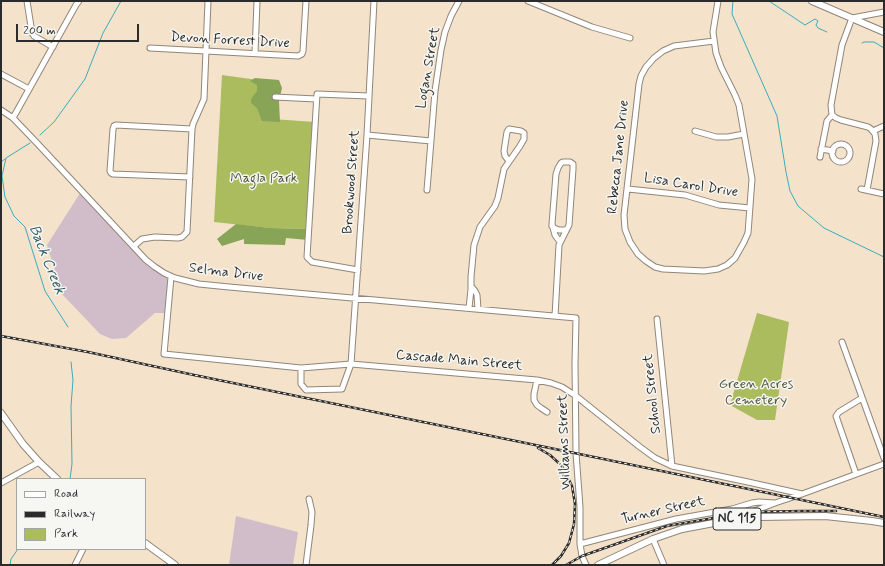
<!DOCTYPE html>
<style>
body{margin:0}
#map{position:relative;width:885px;height:566px;overflow:hidden;background:#f4e2ca;font-family:Mynerve,sans-serif}
canvas{display:block}
.frame{position:absolute;inset:0;border:2px solid #2b2b2b;pointer-events:none}
.legend{position:absolute;left:16px;top:478px;width:130px;height:72px;box-sizing:border-box;background:#f6f6f2;border:1px solid #a5a5a2;margin:0;padding:5px 7px;list-style:none;font-size:12px;color:#2b2b2b}
.legend li{display:flex;align-items:center;gap:8px;height:20px}
.legend b{width:20px;border:1px solid #a5a5a2}
.scale{position:absolute;left:16px;top:24px;width:123px;height:18px;box-sizing:border-box;border:2px solid #2b2b2b;border-top:0;padding-left:5px;font-size:12px;line-height:14px;white-space:nowrap;color:#2b2b2b;-webkit-text-stroke:3px #f6f6f2;paint-order:stroke}
</style>
<div id="map">
<canvas width="885" height="566"></canvas>
<div class="frame"></div>
<ul class="legend">
<li><b style="height:5px;background:#fff"></b>Road</li>
<li><b style="height:5px;background:#2b2b2b"></b>Railway</li>
<li><b style="height:11px;background:#abbc5f"></b>Park</li>
</ul>
<div class="scale">200 m</div>
</div>
<script>
const c = document.querySelector('canvas').getContext('2d');
c.lineJoin = 'round';
function fillPath(path, color) { c.fillStyle = color; c.fill(path, 'evenodd'); }
const shape = rows => new Path2D(rows.map(r => 'M' + r).join(''));
function trace(path, color, width, dash) { c.strokeStyle = color; c.lineWidth = width; c.lineCap = dash ? 'butt' : 'round'; c.setLineDash(dash || []); c.stroke(path); }
function drawText(font, color, halo, rows, align = 'center') {
  c.font = font + ' Mynerve,sans-serif'; c.lineWidth = 3; c.setLineDash([]); c.textBaseline = 'middle'; c.strokeStyle = halo; c.fillStyle = color; for (const [text, x, y, turn = 0] of rows) {
    c.save(); c.translate(x, y); c.rotate((+turn || 0) * Math.PI / 180); c.textAlign = isNaN(turn) ? turn : align; if (halo) c.strokeText(text, 0, 0); c.fillText(text, 0, 0); c.restore();
  }
}
fillPath(shape([
 [82,190,146,260,171,277,168,313,155,313,126,338,112,339,100,334,62,294,47,245],
 [236,516,298,532,293,565,229,565]
]), '#d1bdc9');
fillPath(shape([
 [222,75,272,82,272,119,315,122,309,229,270,228,214,222],
 [757,313,789,322,775,420,757,420,730,405]
]), '#abbc5f');
fillPath(shape([
 [255,78,279,80,282,88,279,101,280,122,262,121,257,108,251,103,251,99,257,91,257,85,250,81],
 [236,224,270,228,309,229,308,240,286,238,285,245,244,244,244,239,222,246,217,239]
]), '#88a456');
trace(shape([
 [733,1,732,14,777,116,786,172,790,191,798,206,824,228,884,257],
 [769,1,805,25,815,19,818,21,816,25,818,28,827,32],
 [862,43,864,42,874,42,884,48],
 [40,135,54,122,85,79,103,33,121,1],
 [30,143,6,158,2,176,5,197,14,216,25,227,45,291,68,327],
 [1,162,5,159],
 [70,479,72,464,71,406,73,380,71,362],
 [10,565,11,559,18,549]
]), '#3dabbb', 1);
const minor = shape([
 [27,1,32,33,34,36,53,47],
 [528,1,592,27,630,38],
 [714,41,674,46,663,51,654,58,646,67,641,76,639,84,624,215,625,229,630,242,638,254,646,261,655,267,663,269,704,271,718,269,727,265,735,258,744,242,748,233,752,179,739,105,735,95,721,67,716,53,713,32,718,1],
 [150,48,298,56,302,54,303,51,306,1],
 [255,53,257,1],
 [1,74,29,89],
 [275,97,316,99],
 [1,110,13,118,36,142,146,260,155,267,164,273,175,278,199,284,229,287,576,318,575,364,576,453,580,507,580,544,582,556,586,565],
 [13,118,76,5,79,1],
 [695,131,716,137,728,137,744,134],
 [873,131,884,126],
 [367,135,431,141],
 '832 153a9 9 0 1 1 18 0a9 9 0 1 1-18 0Z',
 [821,149,833,151],
 [820,157,827,121,832,115],
 [190,177,113,174,111,173,110,171,113,129,114,126,116,125,192,129],
 [628,189,685,195,719,205,750,208],
 [861,189,884,194],
 [427,190,435,91,441,50,445,32,451,16,459,1],
 [867,190,876,141,875,134,871,129,868,127,841,120,836,118,832,115,831,105,842,45,852,18,884,12],
 [552,226,554,228,559,230,564,230,567,229],
 [134,246,142,239,155,237,178,238,182,237,187,232,192,129,193,124,204,99,208,1],
 [358,270,312,262,307,257,317,94,369,96],
 [171,277,164,354,301,368,351,364,537,380,551,383,562,387,576,396,640,447,655,458,672,466,748,482,802,494],
 [471,286,475,291,477,295,478,309],
 [469,308,471,289,471,277,474,245,480,227,495,206,498,198,504,169,520,146,524,139,524,133,521,131,509,129,507,132,504,151,505,156,509,161],
 [555,316,559,245,569,225,573,169,573,164,570,162,563,162,561,163,558,168,556,174,552,224,555,235,560,242],
 [657,319,672,466],
 [842,342,884,458],
 [301,368,301,384,306,390,342,389,351,364,367,135,374,1],
 [537,380,534,394,534,400,537,405,541,408,547,412],
 [856,474,836,416,839,412,862,398],
 [1,483,39,462],
 [739,517,775,503,802,494,884,464],
 [653,539,664,565],
 [580,544,676,519,732,509,752,503,759,502,775,503],
 [75,565,83,549],
 [306,565,311,525,312,512,309,499]
]);
const major = shape([
 [812,1,884,32],
 [1,413,23,444,39,462,57,479],
 [145,543,175,565],
 [598,565,653,539,682,529,730,520,758,517,825,516,872,521,884,523]
]);
trace(minor, '#90867a', 7);
trace(major, '#90867a', 8);
trace(minor, '#fff', 5);
trace(major, '#fff', 6);
const rail = shape([
 [1,336,88,352,194,375,589,456,884,517],
 [538,448,550,455,562,466,572,486,575,504,574,524,569,543,561,556,552,565],
 [566,565,582,556,667,526,720,517,752,512,801,511,836,511]
]);
trace(rail, '#2b2b2b', 2.5);
trace(rail, '#f6f6f2', 1, [3]);
for (const [x, y, w] of [
 [737,519,48]
]) { const box = new Path2D(); box.roundRect(x - w / 2, y - 11, w, 22, 3); c.fillStyle = '#f6f6f2'; c.fill(box); trace(box, '#2b2b2b', 1); }
drawText('bold 13px', '#2b2b2b', null, [
 ["NC 115",737,519]
]);
drawText('14px', '#2b2b2b', '#f6f6f2', [
 ["Devon Forrest Drive",230,41,3],
 ["Logan Street",429,68,-80],
 ["Rebecca Jane Drive",619,157,-84],
 ["Brookwood Street",352,182,-86],
 ["Lisa Carol Drive",691,186,9],
 ["Selma Drive",226,273,7],
 ["Cascade Main Street",459,361,5],
 ["School Street",653,394,-96],
 ["Williams Street",565,442,-92],
 ["Turner Street",663,511,-13]
]);
drawText('14px', '#51563b', '#f6f6f2', [
 ["Magla Park",264,179],
 ["Green Acres",756,385],
 ["Cemetery",756,401]
]);
drawText('italic 15px', '#325e65', '#f6f6f2', [
 ["Back Creek",46,260,68]
]);
</script>
